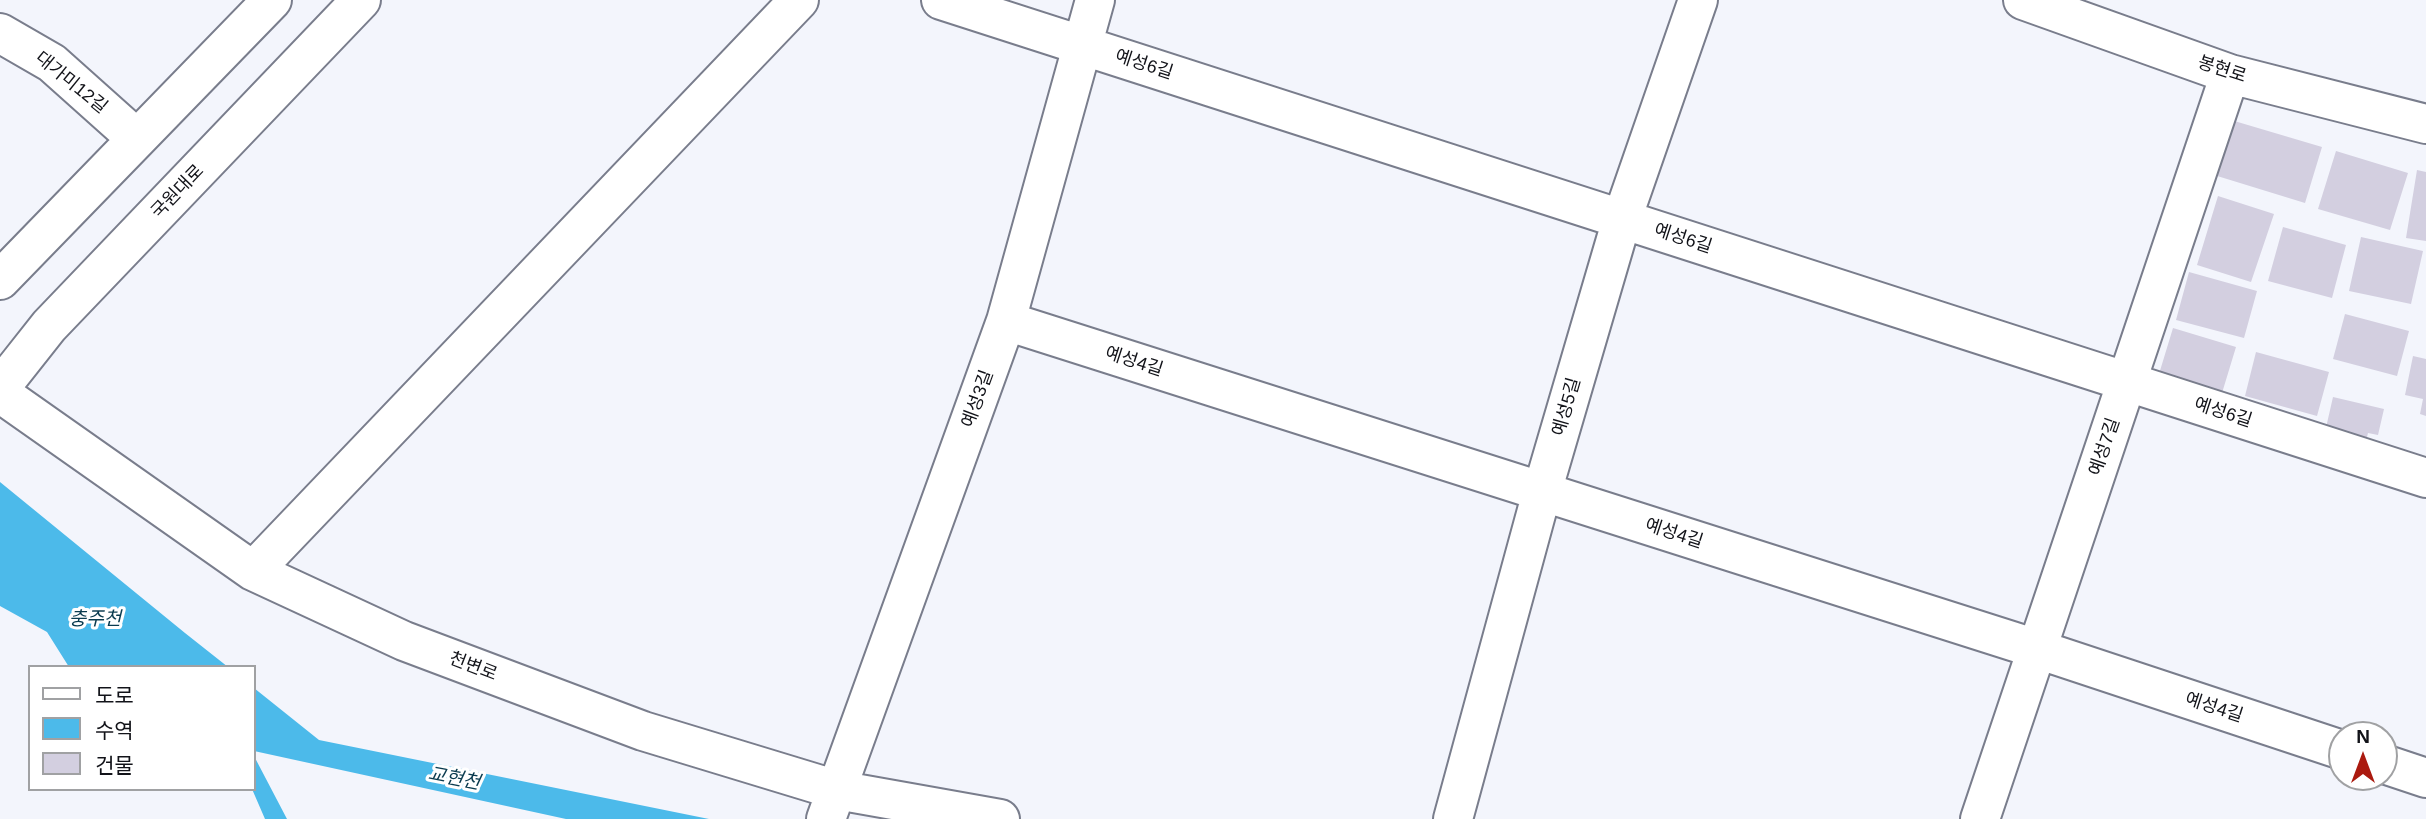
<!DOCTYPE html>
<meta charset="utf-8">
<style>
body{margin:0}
#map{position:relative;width:2426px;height:819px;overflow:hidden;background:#f3f5fc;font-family:Arial,"Noto Sans KR",sans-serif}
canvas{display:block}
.legend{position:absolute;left:28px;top:665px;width:228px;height:126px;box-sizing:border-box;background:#fff;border:2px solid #a0a1a3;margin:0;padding:9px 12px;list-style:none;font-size:21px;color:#121319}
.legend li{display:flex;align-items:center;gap:14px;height:35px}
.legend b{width:35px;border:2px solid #a0a1a3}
.north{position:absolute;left:2328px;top:721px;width:70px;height:70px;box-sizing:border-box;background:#fff;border:2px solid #a0a1a3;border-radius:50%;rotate:0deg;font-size:19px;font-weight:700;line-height:28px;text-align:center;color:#121319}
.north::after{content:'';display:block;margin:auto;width:24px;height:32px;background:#ab1a0f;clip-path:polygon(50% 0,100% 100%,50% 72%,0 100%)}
</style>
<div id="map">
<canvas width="2426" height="819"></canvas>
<ul class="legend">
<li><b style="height:9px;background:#fff"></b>도로</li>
<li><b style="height:19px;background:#4cbaea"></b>수역</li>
<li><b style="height:19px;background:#d3cfe0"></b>건물</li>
</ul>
<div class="north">N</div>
</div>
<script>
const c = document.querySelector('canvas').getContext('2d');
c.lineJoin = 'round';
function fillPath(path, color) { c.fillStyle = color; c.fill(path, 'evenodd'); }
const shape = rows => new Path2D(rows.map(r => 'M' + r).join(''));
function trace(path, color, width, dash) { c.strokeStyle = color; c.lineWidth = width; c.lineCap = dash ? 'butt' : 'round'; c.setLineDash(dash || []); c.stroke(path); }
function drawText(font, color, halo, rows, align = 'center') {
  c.font = font + ' Arial,"Noto Sans KR",sans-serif'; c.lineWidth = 6; c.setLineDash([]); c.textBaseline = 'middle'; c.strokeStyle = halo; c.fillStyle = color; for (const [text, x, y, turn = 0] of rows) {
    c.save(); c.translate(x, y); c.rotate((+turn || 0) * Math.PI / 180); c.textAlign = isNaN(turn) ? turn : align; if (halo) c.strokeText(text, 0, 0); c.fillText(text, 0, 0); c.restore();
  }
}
fillPath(shape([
 [0,482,185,633,228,667,69,667,47,632,0,606],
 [254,688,319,740,709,819,566,819,254,751],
 [254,756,287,819,265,819,252,789]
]), '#4cbaea');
fillPath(shape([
 [2231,120,2322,147,2305,203,2214,175],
 [2336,151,2408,173,2390,230,2318,209],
 [2417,170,2426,172,2426,241,2406,238],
 [2218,196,2274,214,2251,282,2197,265],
 [2283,227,2346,245,2332,298,2268,281],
 [2361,237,2423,251,2411,304,2349,291],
 [2189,272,2257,291,2244,338,2176,320],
 [2345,314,2409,331,2397,376,2333,359],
 [2173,328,2236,347,2222,393,2159,374],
 [2256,352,2329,372,2317,416,2245,396],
 [2413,356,2426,359,2426,416,2420,414,2423,399,2405,395],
 [2333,397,2384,409,2378,435,2368,433,2366,441,2325,432]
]), '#d3cfe0');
const minor = shape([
 [941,0,2426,478],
 [2023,0,2230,74,2426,124],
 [0,33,52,63,137,139],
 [0,280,272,0],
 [1006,321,2037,649,2342,750],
 [0,388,49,326,361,0],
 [0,393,253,571,404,641,643,731,837,790,1000,819],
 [253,571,799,0],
 [2384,764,2426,778],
 [826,819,1006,321,1095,0],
 [1453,819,1542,492,1622,219,1698,0],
 [1980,819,2230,74]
]);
trace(minor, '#797d8c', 42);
trace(minor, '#fff', 38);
drawText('18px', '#121319', '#fff', [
 ["예성6길",1144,65,18],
 ["봉현로",2222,70,18],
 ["대가미12길",71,83,39],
 ["국원대로",178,192,-46],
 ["예성6길",1683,239,18],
 ["예성4길",1134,362,18],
 ["예성3길",978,399,-70],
 ["예성5길",1567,407,-74],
 ["예성6길",2223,413,18],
 ["예성7길",2105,447,-71],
 ["예성4길",1674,534,18],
 ["천변로",473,667,21],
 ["예성4길",2214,708,18]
]);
drawText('italic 19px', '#0a3b4f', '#fff', [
 ["충주천",95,620],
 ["교현천",454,779,11]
]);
</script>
